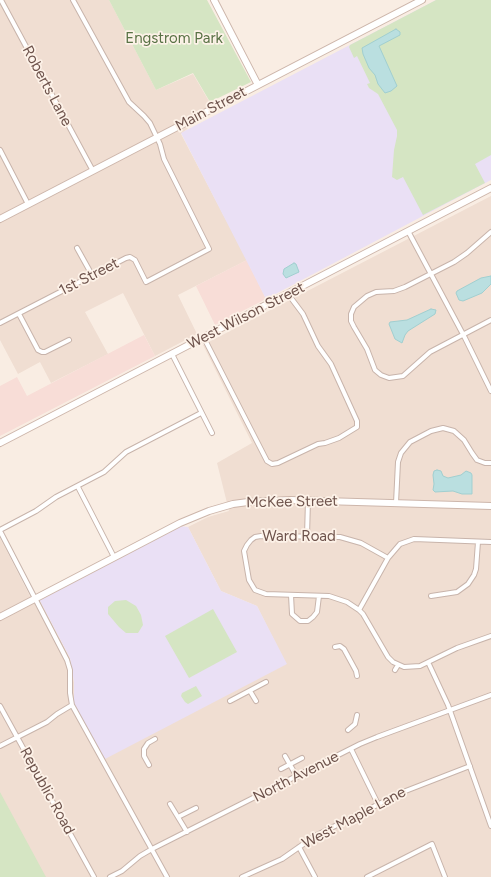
<!DOCTYPE html>
<style>
body{margin:0}
canvas{display:block;background:#f9ede3}
</style>
<canvas width="491" height="877"></canvas>
<script>
const c = document.querySelector('canvas').getContext('2d');
c.lineJoin = 'round';
function fillPath(path, color) { c.fillStyle = color; c.fill(path, 'evenodd'); }
const shape = rows => new Path2D(rows.map(r => 'M' + r).join(''));
function trace(path, color, width, dash) { c.strokeStyle = color; c.lineWidth = width; c.lineCap = dash ? 'butt' : 'round'; c.setLineDash(dash || []); c.stroke(path); }
function drawText(font, color, halo, rows, align = 'center') {
  c.font = font + ' Figtree,sans-serif'; c.lineWidth = 3.5; c.setLineDash([]); c.textBaseline = 'middle'; c.strokeStyle = halo; c.fillStyle = color; for (const [text, x, y, turn = 0] of rows) {
    c.save(); c.translate(x, y); c.rotate((+turn || 0) * Math.PI / 180); c.textAlign = isNaN(turn) ? turn : align; if (halo) c.strokeText(text, 0, 0); c.fillText(text, 0, 0); c.restore();
  }
}
fillPath(shape([
 [0,0,109,0,156,90,193,74,213,108,181,134,247,260,178,295,197,334,155,356,123,293,85,312,108,354,51,383,40,362,18,374,0,340],
 [491,196,491,877,0,877,0,538,33,602,39,599,70,658,74,682,74,704,286,664,257,606,221,591,188,527,208,517,229,511,217,463,252,443,203,345]
]), '#f0ded2');
fillPath(shape([
 [247,260,266,299,215,325,196,286],
 [144,335,155,356,0,436,0,386,17,377,27,396]
]), '#f8ddd7');
fillPath(shape([
 [436,0,491,0,491,180,266,299,181,133],
 [180,526,188,527,221,591,257,606,287,664,105,759,74,704,74,682,70,658,39,599]
]), '#eae0f5');
fillPath(shape([
 [109,0,207,0,251,82,210,102,193,73,156,90],
 [436,0,491,0,491,155,475,164,485,183,423,215,403,177,397,180,392,177,394,150,397,136,397,130,378,94,369,88,367,84,370,83,357,56,354,58,349,47,350,45],
 [126,600,136,606,141,615,143,625,138,633,126,633,119,627,108,614,108,607,115,601],
 [213,609,237,652,189,678,165,636],
 [196,686,202,696,188,704,185,702,181,696,182,693],
 [0,792,46,877,0,877]
]), '#d5e5c3');
const water = shape([
 [396,29,400,32,400,35,379,46,397,86,391,91,385,93,378,84,375,75,369,68,363,54,362,48,396,29],
 [294,263,296,264,299,272,286,278,283,274,284,269,294,263],
 [491,276,491,284,482,293,463,301,459,300,456,293,457,291,481,278,491,276],
 [431,309,436,310,435,314,408,331,405,335,402,343,395,339,389,324,390,322,407,320,431,309],
 [437,470,441,471,443,476,448,478,461,475,466,471,471,473,472,475,472,494,462,494,453,491,435,492,433,490,434,484,433,475,434,471,437,470]
]);
fillPath(water, '#badfe0');
trace(water, '#a1cfd0', 1);
const street = shape([
 [1,0,93,171],
 [0,150,28,204],
 [408,231,465,338,491,391],
 [491,232,467,253,454,262,405,287,394,291,376,292,367,296,354,307,351,314,351,321,354,327,367,349,375,370,381,375,389,378,403,376,430,352,491,320],
 [77,248,92,275],
 [19,314,38,350,42,352,45,352,69,340],
 [0,323,126,258,130,257,135,260,146,282,209,249,164,159,160,144,150,123,144,116,129,102,73,0],
 [204,338,267,461,272,464,278,463,318,444,325,443,339,438,357,427,357,421,331,364,318,346,303,314,288,294],
 [172,354,212,433],
 [78,487,114,557],
 [396,503,398,462,401,453,410,442,431,431,443,428,454,431,464,440,472,453,477,460,485,463,491,463],
 [0,530,36,511,56,497,104,472,126,452,201,413],
 [0,531,67,660,70,670,70,693,72,705,167,877],
 [307,536,308,500],
 [388,558,361,543,340,537,261,536,255,537,251,540,247,545,244,551,249,580,255,590,266,594,329,596,347,602,359,610,363,614,388,657,393,662,404,667,420,666,457,648,491,636],
 [291,595,292,614,300,621,308,621,313,617,317,612,319,596],
 [431,596,457,592,468,584,474,575,476,569,478,542],
 [359,610,388,558,400,544,414,539,491,542],
 [335,647,340,646,344,649,356,671,357,676],
 [428,662,448,705,491,826],
 [395,670,398,665],
 [250,691,256,701],
 [230,701,266,682],
 [0,706,94,877],
 [348,730,355,724,357,715],
 [0,746,47,722,57,714,72,705],
 [351,749,378,804],
 [285,756,297,777],
 [149,765,144,756,144,749,148,743,155,739],
 [281,769,302,758],
 [170,804,187,832],
 [178,817,196,808],
 [299,847,315,877],
 [110,877,122,871,140,856,152,849,360,744,377,737,491,695],
 [242,877,282,859,315,836,403,792,470,766],
 [367,877,432,844,445,877]
]);
const secondary = shape([
 [214,0,258,85],
 [0,219,422,0],
 [0,443,491,188],
 [0,617,180,523,209,511,233,504,248,502,290,500,491,506]
]);
trace(street, '#c8b4ab', 6);
trace(secondary, '#cdb6ab', 8);
trace(street, '#fff', 4);
trace(secondary, '#fff', 6);
drawText('15px', '#597245', '#fdf2e8', [
 ["Engstrom Park",174,39]
]);
drawText('15px', '#6e534c', '#fdf2e8', [
 ["Roberts Lane",47,86,62],
 ["Main Street",211,109,-28],
 ["1st Street",89,277,-27],
 ["West Wilson Street",246,316,-27],
 ["McKee Street",292,502,-1],
 ["Ward Road",299,537],
 ["North Avenue",296,777,-27],
 ["Republic Road",47,791,61],
 ["West Maple Lane",354,818,-28]
]);
</script>
